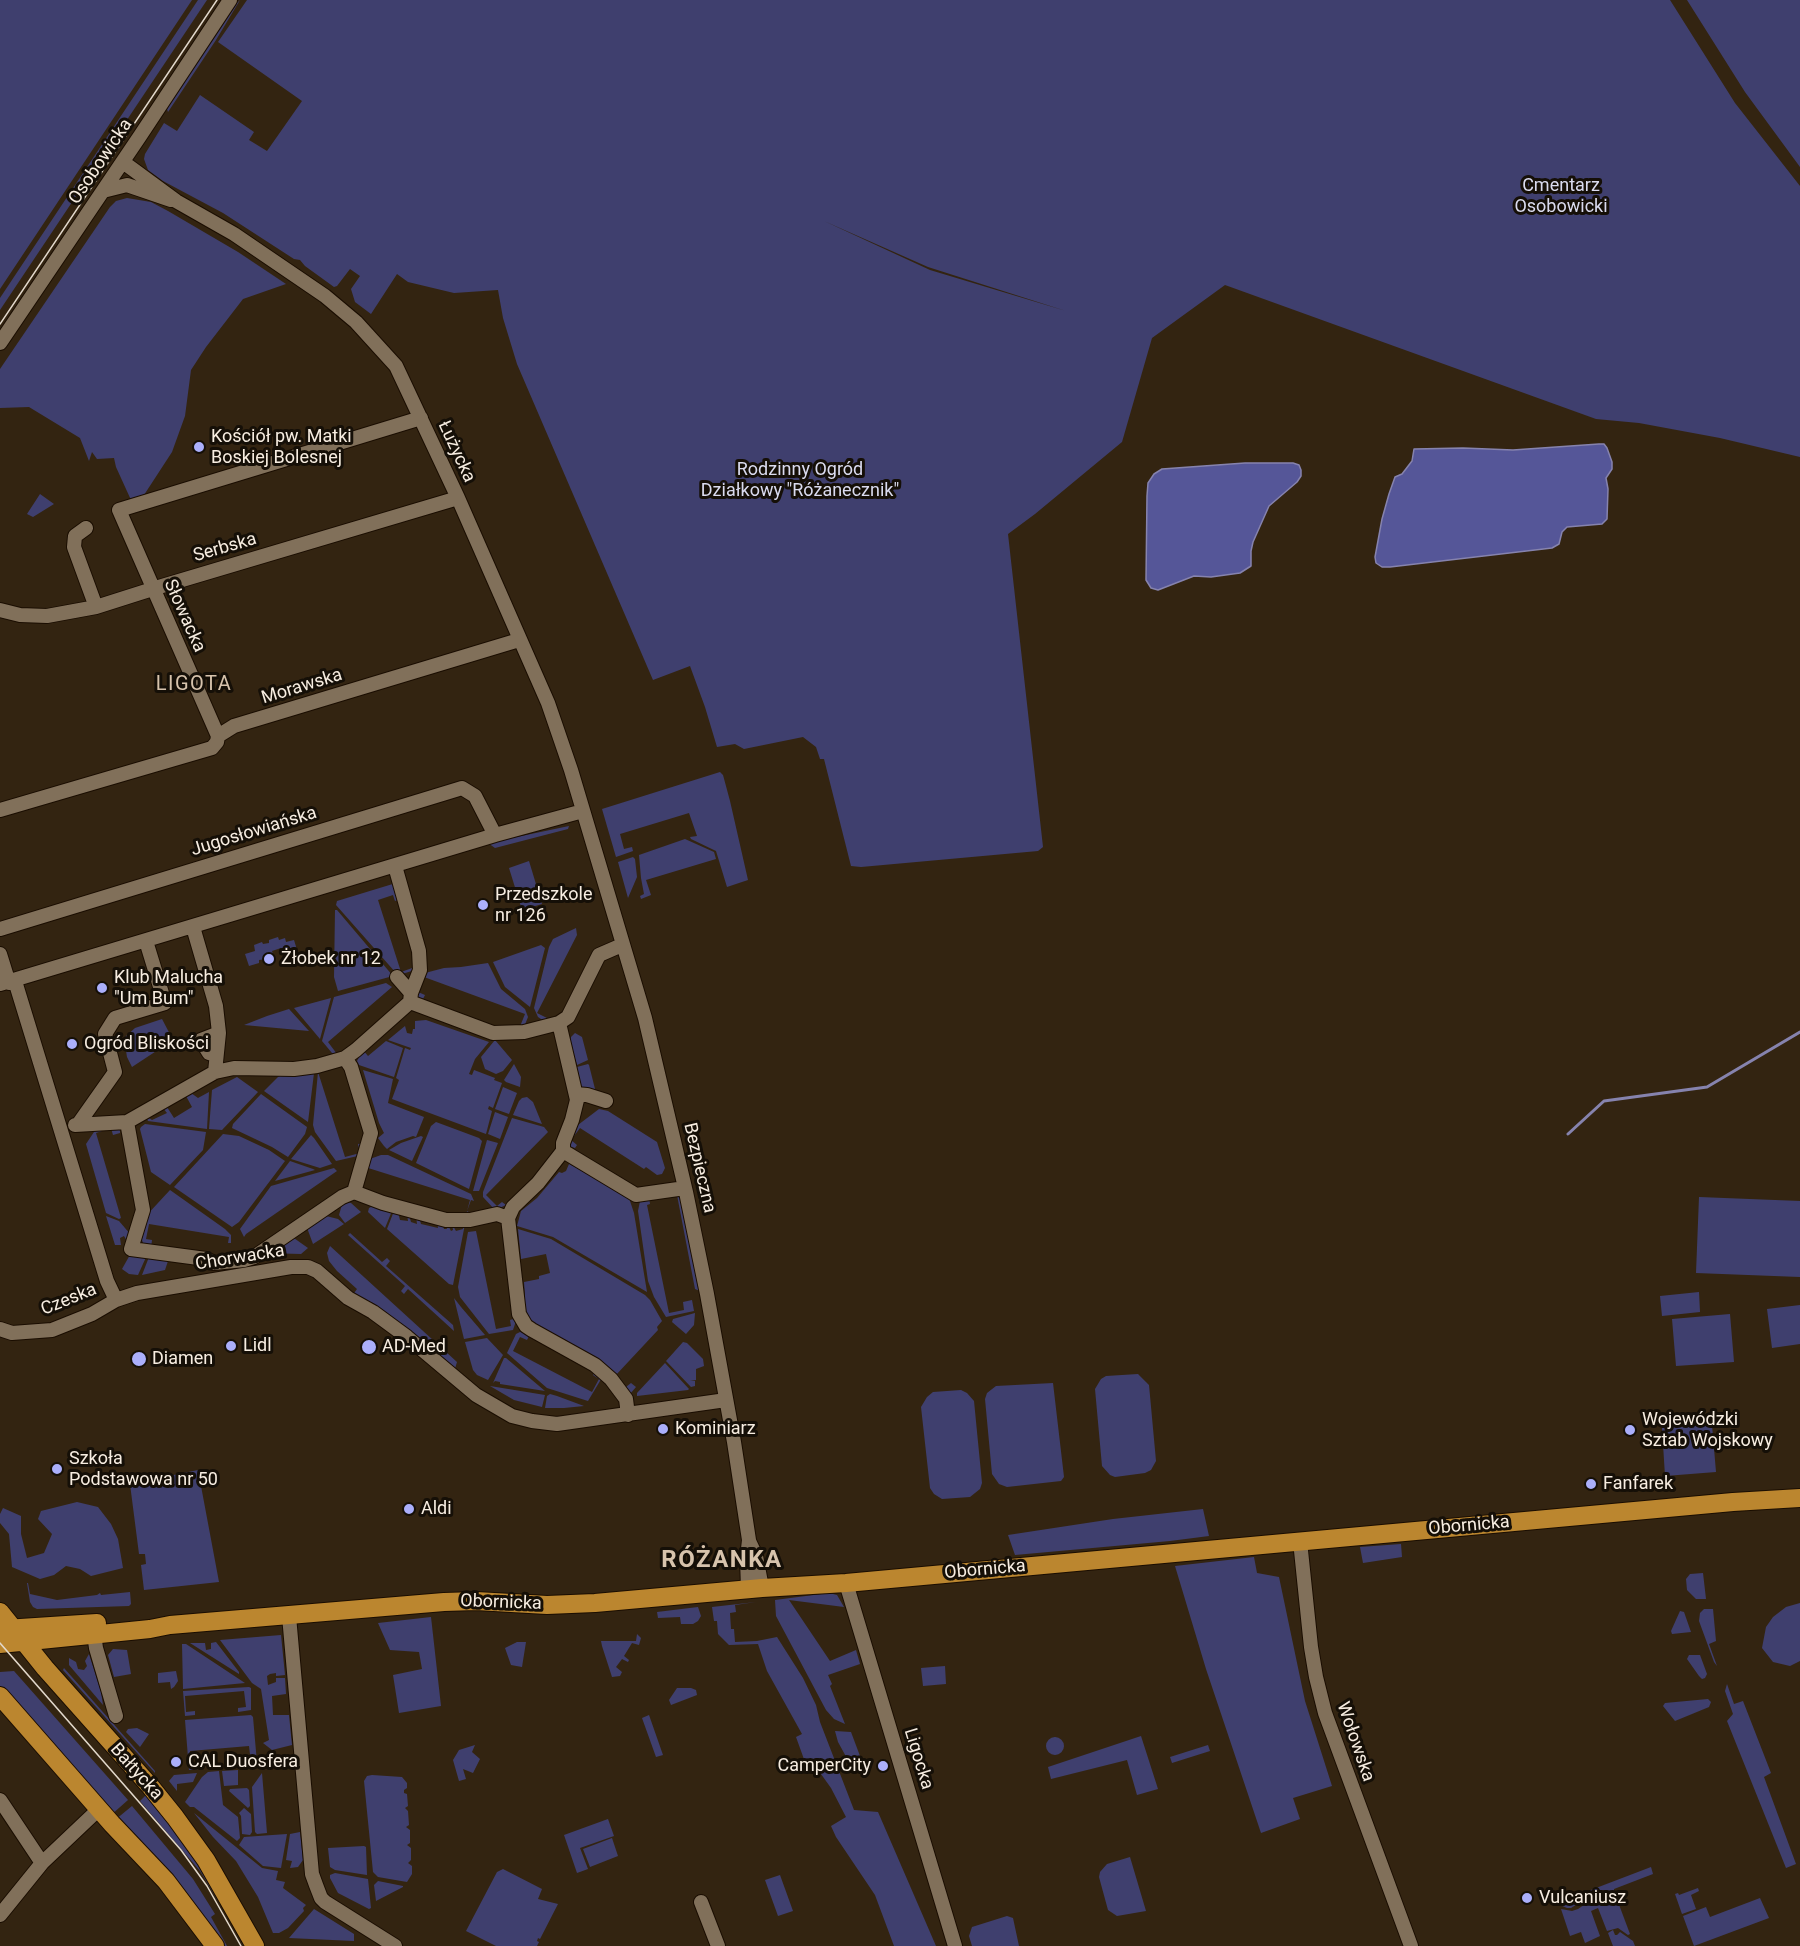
<!DOCTYPE html>
<meta charset="utf-8">
<style>
body{margin:0}
canvas{display:block;background:#332411}
</style>
<canvas width="1800" height="1946"></canvas>
<script>
const c = document.querySelector('canvas').getContext('2d');
c.lineJoin = 'round';
function fillPath(path, color) { c.fillStyle = color; c.fill(path, 'evenodd'); }
const shape = rows => new Path2D(rows.map(r => 'M' + r).join(''));
function trace(path, color, width, dash) { c.strokeStyle = color; c.lineWidth = width; c.lineCap = dash ? 'butt' : 'round'; c.setLineDash(dash || []); c.stroke(path); }
function drawText(font, color, halo, rows, align = 'center') {
  c.font = font + ' Roboto,sans-serif'; c.lineWidth = 6; c.setLineDash([]); c.textBaseline = 'middle'; c.strokeStyle = halo; c.fillStyle = color; for (const [text, x, y, turn = 0] of rows) {
    c.save(); c.translate(x, y); c.rotate((+turn || 0) * Math.PI / 180); c.textAlign = isNaN(turn) ? turn : align; if (halo) c.strokeText(text, 0, 0); c.fillText(text, 0, 0); c.restore();
  }
}
fillPath(shape([
 [0,0,192,0,0,289],
 [198,0,207,0,0,310,0,298],
 [240,0,216,40,168,112,167,109,234,1,237,3],
 [247,0,1670,0,1735,103,1800,186,1800,457,1720,438,1639,423,1596,419,1225,285,1152,338,1122,442,1035,514,1008,534,1043,847,1038,851,861,867,851,866,824,759,820,759,816,747,803,737,744,749,735,744,717,747,705,707,690,666,653,680,517,364,503,318,498,290,454,293,408,282,397,274,371,314,355,302,351,289,360,276,350,269,337,286,334,287,305,266,300,260,294,259,223,213,163,181,148,170,144,159,145,154,164,123,177,131,200,95,254,132,249,140,267,151,302,101,218,42],
 [824,221,928,267,1066,311,930,270],
 [1687,0,1800,0,1800,167,1745,92],
 [127,198,151,202,168,211,238,252,286,284,243,299,206,347,191,370,185,416,172,452,144,495,131,500,116,467,114,458,97,459,92,452,89,461,80,438,29,407,0,408,0,369,110,207,116,201],
 [40,494,54,504,33,517,27,514],
 [720,772,723,775,730,801,748,880,727,887,716,851,691,839,690,837,697,836,689,813,620,834,624,849,632,847,633,851,616,857,602,809],
 [569,826,568,829,495,848,488,843],
 [685,839,714,852,716,859,646,880,651,895,641,899,640,896,644,894,641,878,639,855],
 [633,857,635,859,637,877,628,898,618,862],
 [529,861,542,904,522,910,509,868],
 [396,883,401,899,395,901,393,895,378,900,401,972,415,967,415,970,402,974,396,973,336,905,337,901],
 [335,910,337,910,393,976,338,991,334,977],
 [576,928,577,935,537,1013,551,1020,544,1021,538,1017,534,1008,549,947,553,939],
 [278,937,279,940,285,938,286,942,294,940,298,953,289,956,288,952,283,954,281,948,272,951,274,958,259,960,259,963,249,966,245,954,255,951,254,945,262,942,263,944,269,943,269,940],
 [541,945,545,948,530,1007,505,987,493,962],
 [488,963,501,989,525,1009,528,1017,524,1027,519,1029,525,1014,424,977,418,992,425,995,423,999,417,997,416,991,425,973,444,968,461,967],
 [386,983,392,987,328,1042,337,1054,332,1053,322,1041,334,997],
 [331,998,320,1039,294,1008],
 [289,1009,309,1031,244,1025,267,1016],
 [162,1019,173,1040,132,1067,127,1057,124,1038,135,1028],
 [426,1020,489,1042,475,1059,469,1074,472,1075,474,1070,495,1078,494,1080,502,1083,493,1108,489,1106,488,1109,492,1111,486,1134,392,1099,399,1080,396,1078,405,1048,410,1050,411,1048,388,1040,405,1026,407,1033,412,1034,413,1029,415,1029,415,1021],
 [575,1033,582,1037,588,1060,577,1065,570,1041,571,1037],
 [495,1040,512,1060,503,1071,496,1074,485,1069,481,1057],
 [386,1041,403,1048,394,1077,359,1065,357,1061,363,1050,368,1056],
 [514,1064,521,1077,520,1087,506,1082,504,1080],
 [588,1064,589,1065,596,1093,583,1088,581,1086,577,1067],
 [363,1070,393,1079,388,1103,424,1117,416,1137,413,1136,396,1142,387,1149,384,1146,378,1138,384,1133,379,1123],
 [318,1072,345,1157,360,1153,358,1144,364,1143,362,1155,336,1161,315,1132,313,1125],
 [314,1073,308,1122,264,1091,280,1075],
 [237,1077,258,1092,222,1130,209,1129,212,1090],
 [503,1087,517,1093,509,1114,495,1109],
 [209,1092,207,1129,148,1121,146,1116,152,1120,167,1113,163,1108,167,1107,174,1118,192,1107,186,1096,191,1093,198,1098],
 [261,1094,307,1127,305,1134,288,1157,272,1147,232,1128,233,1124],
 [527,1097,533,1102,542,1124,513,1115,519,1101,522,1098],
 [599,1109,608,1111,657,1142,665,1168,662,1174,657,1175,646,1167,644,1169,580,1128,571,1140,577,1145,575,1148,569,1146,569,1137,574,1128],
 [495,1112,508,1117,500,1139,488,1134],
 [512,1118,544,1127,548,1132,486,1195,497,1206,502,1202,506,1205,495,1210,483,1197,483,1192],
 [436,1122,479,1138,482,1141,469,1189,416,1163,431,1126],
 [145,1124,206,1132,203,1150,170,1185,151,1172,140,1129,141,1127],
 [102,1126,119,1128,120,1131,120,1133,113,1135,111,1128,96,1133,121,1218,119,1219,106,1213,86,1144,94,1132],
 [223,1134,239,1136,269,1150,285,1161,239,1222,232,1227,174,1187],
 [311,1135,314,1138,332,1164,320,1168,291,1159],
 [421,1136,423,1137,412,1161,389,1150,401,1143],
 [487,1140,498,1143,479,1191,473,1191],
 [381,1155,388,1155,471,1194,474,1201,471,1200,467,1211,470,1213,468,1217,466,1215,470,1200,365,1167,367,1160],
 [290,1161,313,1169,315,1170,275,1181],
 [569,1164,628,1195,634,1213,647,1292,553,1237,517,1226,521,1211,537,1198,559,1172,562,1173,566,1171],
 [334,1168,337,1171,246,1234,244,1237,240,1229,271,1186],
 [170,1190,225,1229,231,1235,231,1243,228,1243,229,1237,149,1224,146,1239,152,1240,151,1248,144,1246,141,1237,146,1221,145,1217],
 [677,1195,681,1196,700,1291,695,1289],
 [641,1196,649,1197,650,1204,647,1205,669,1313,684,1310,683,1302,692,1300,694,1311,666,1317,654,1297,648,1281,638,1211],
 [1699,1197,1800,1201,1800,1277,1696,1273],
 [343,1201,351,1203,361,1212,345,1223,339,1215],
 [373,1206,392,1211,385,1228,368,1212,369,1208],
 [394,1211,398,1212,400,1220,408,1221,407,1214,409,1215,411,1222,417,1224,416,1216,419,1217,421,1224,438,1228,437,1221,442,1222,444,1229,447,1229,445,1222,447,1223,451,1231,453,1230,452,1224,456,1231,463,1229,462,1224,465,1224,453,1285,449,1284,387,1229],
 [322,1215,338,1219,344,1224,313,1244,306,1225],
 [106,1216,119,1221,131,1235,127,1241,124,1236,120,1238,121,1245,115,1245],
 [518,1229,551,1239,645,1295,650,1300,662,1321,657,1327,658,1330,615,1376,626,1387,631,1383,636,1387,630,1394,532,1326,518,1296,525,1296,524,1282,539,1279,539,1276,550,1273,546,1254,521,1259],
 [476,1231,496,1329,511,1326,510,1320,517,1318,513,1330,489,1334,460,1297,458,1287,468,1232],
 [350,1233,382,1262,387,1258,390,1261,386,1266,453,1325,454,1331,408,1289,404,1294,401,1291,405,1286,348,1235],
 [291,1236,308,1248,301,1254,266,1253],
 [330,1246,457,1362,454,1372,373,1303,352,1296,357,1289,337,1271,329,1261,327,1253],
 [131,1253,147,1255,138,1275,129,1274,122,1269],
 [149,1257,169,1258,165,1270,142,1275],
 [1699,1292,1700,1312,1662,1316,1660,1296],
 [454,1298,461,1307,485,1335,464,1339],
 [1800,1305,1800,1344,1772,1348,1767,1309],
 [695,1313,694,1325,686,1334,672,1322,673,1319],
 [1730,1314,1734,1362,1676,1366,1672,1319],
 [520,1332,530,1334,527,1340,520,1337,513,1351,592,1392,599,1379,593,1375,596,1370,603,1376,588,1401,547,1388,507,1353,516,1334],
 [487,1338,503,1355,488,1380,477,1375,473,1370,465,1342],
 [683,1342,687,1343,703,1359,704,1366,696,1369,696,1380,690,1381,695,1381,695,1386,691,1387,666,1361],
 [504,1358,506,1358,545,1391,500,1384,500,1382,495,1381,493,1383],
 [665,1363,689,1389,688,1390,637,1396,637,1393],
 [1138,1374,1149,1385,1156,1461,1151,1470,1145,1473,1115,1477,1110,1475,1102,1466,1095,1389,1101,1379,1106,1376],
 [1053,1383,1064,1477,1061,1481,1007,1487,999,1484,992,1474,985,1399,987,1393,996,1386],
 [490,1386,545,1395,542,1407,514,1400],
 [961,1390,967,1393,974,1401,982,1483,980,1489,970,1497,942,1499,934,1494,930,1488,921,1407,927,1397,933,1392],
 [550,1394,557,1396,584,1406,564,1408,545,1408,547,1396],
 [1712,1425,1716,1472,1665,1476,1662,1428],
 [198,1470,219,1582,144,1590,141,1565,146,1564,145,1554,139,1554,130,1484],
 [77,1502,98,1507,111,1524,118,1539,123,1568,91,1576,80,1569,66,1566,54,1575,40,1579,12,1567,9,1534,0,1523,0,1514,3,1508,21,1516,21,1534,27,1558,44,1553,52,1534,38,1519,41,1511],
 [1203,1509,1209,1536,1170,1541,1015,1555,1008,1535,1113,1519],
 [1401,1544,1402,1557,1363,1563,1360,1547],
 [1254,1557,1257,1573,1279,1577,1305,1701,1332,1786,1293,1798,1300,1819,1261,1833,1206,1669,1175,1566],
 [1703,1573,1706,1599,1696,1599,1687,1590,1686,1579,1690,1574],
 [27,1583,28,1583,30,1594,57,1600,97,1595,100,1593,101,1595,130,1592,131,1604,129,1606,37,1609,33,1607,30,1602],
 [829,1593,837,1595,844,1607,789,1600,830,1661,856,1650,860,1664,828,1675,832,1684,830,1686,845,1724,834,1719,826,1710,776,1616,775,1600],
 [756,1602,735,1605,736,1612,730,1613,731,1629,734,1629,735,1642,757,1641,777,1637,803,1678,816,1705,820,1722,854,1810,878,1812,936,1946,894,1946,875,1895,836,1837,831,1826,846,1817,831,1788,811,1760,805,1762,796,1737,802,1734,767,1671,758,1644,729,1645,718,1634,717,1621,714,1621,712,1607],
 [1800,1603,1800,1661,1790,1666,1773,1662,1762,1648,1766,1627,1773,1617,1786,1607],
 [698,1607,701,1616,698,1621,693,1624,681,1624,680,1617,658,1618,657,1612],
 [1704,1609,1713,1609,1716,1641,1709,1644,1717,1666,1714,1662,1699,1621,1700,1613],
 [1680,1611,1684,1612,1691,1632,1672,1634,1671,1631],
 [431,1617,441,1706,399,1713,393,1675,422,1669,419,1652,390,1650,378,1623],
 [637,1634,641,1638,639,1645,632,1643,624,1656,629,1660,628,1662,622,1659,616,1667,622,1672,620,1676,612,1677,602,1646,601,1641,636,1641],
 [281,1635,285,1675,276,1676,276,1673,270,1674,267,1676,268,1685,276,1682,276,1678,285,1678,286,1694,272,1696,273,1715,289,1715,292,1745,272,1750,263,1743,269,1740,261,1689,252,1683,220,1640],
 [216,1642,239,1672,239,1674,190,1643,205,1643,206,1650,211,1649,211,1643],
 [517,1642,526,1642,522,1667,511,1665,505,1648],
 [182,1644,186,1644,245,1683,183,1689],
 [113,1649,127,1650,131,1674,114,1677,108,1655],
 [89,1654,101,1692,103,1705,69,1665,69,1658,76,1662,78,1669,84,1670,87,1666,85,1661],
 [1689,1655,1700,1655,1707,1674,1705,1678,1702,1679,1699,1676,1687,1659],
 [945,1666,946,1684,923,1686,921,1668],
 [64,1668,155,1771,155,1773,63,1670],
 [14,1671,128,1800,111,1815,0,1688,0,1672],
 [176,1671,178,1681,174,1687,171,1689,170,1682,158,1683,158,1673],
 [1727,1684,1734,1704,1743,1701,1771,1773,1764,1777,1796,1864,1786,1868,1727,1721,1733,1714,1725,1691],
 [249,1687,251,1688,251,1710,238,1712,238,1708,246,1707,244,1691,185,1696,186,1712,195,1711,195,1715,185,1716,183,1691],
 [677,1688,691,1688,696,1690,697,1695,671,1705,669,1700],
 [1708,1699,1711,1702,1709,1707,1675,1721,1663,1706,1665,1703],
 [251,1715,253,1717,257,1763,243,1765,251,1763,249,1746,190,1751,191,1768,199,1769,189,1770,185,1720],
 [649,1715,663,1755,656,1757,642,1718],
 [137,1728,149,1734,140,1747,126,1732,128,1729],
 [835,1731,851,1732,860,1756,849,1762,838,1742],
 [1141,1736,1158,1789,1137,1795,1127,1760,1051,1779,1048,1767],
 '1046 1746a9 9 0 1 1 18 0a9 9 0 1 1-18 0Z',
 [475,1745,472,1752,480,1759,473,1773,463,1769,466,1779,459,1781,453,1760,459,1750],
 [1208,1745,1210,1751,1172,1763,1170,1757],
 [238,1770,238,1785,224,1786,222,1771],
 [219,1771,223,1805,238,1817,240,1838,237,1841,194,1807,190,1807,185,1802,202,1777,208,1772],
 [197,1773,193,1782,177,1784,177,1791,169,1781,174,1775],
 [262,1773,267,1833,257,1834,255,1832,252,1787],
 [372,1775,402,1777,407,1783,407,1788,404,1790,404,1793,407,1794,408,1806,405,1808,408,1811,409,1825,406,1827,410,1830,410,1843,407,1845,411,1848,411,1860,408,1863,412,1866,412,1874,407,1882,378,1877,373,1872,364,1781,367,1776],
 [247,1788,249,1790,250,1806,248,1808,229,1791,230,1789],
 [149,1792,228,1906,223,1909,200,1871,140,1801],
 [132,1806,193,1879,215,1914,211,1917,227,1946,224,1946,200,1911,174,1879,115,1820],
 [244,1808,251,1814,252,1832,250,1835,242,1834,241,1816,239,1813],
 [194,1813,262,1868,278,1871,276,1880,285,1882,283,1888,306,1905,303,1908,304,1911,288,1928,279,1933,273,1933,258,1897,236,1861,213,1837],
 [608,1819,614,1836,580,1848,588,1869,577,1873,564,1835],
 [300,1832,303,1860,298,1867,290,1868,292,1861,286,1860,290,1834],
 [287,1834,281,1868,263,1866,239,1845,244,1837],
 [612,1838,618,1856,590,1867,583,1849],
 [364,1846,366,1847,367,1875,335,1870,330,1867,328,1848],
 [1130,1857,1146,1911,1117,1916,1108,1910,1099,1877,1100,1872,1107,1864],
 [1651,1867,1653,1874,1614,1889,1614,1891,1600,1890,1571,1908,1567,1908,1560,1905,1563,1904,1562,1901],
 [503,1869,542,1889,538,1899,558,1904,540,1939,538,1938,537,1941,539,1942,537,1946,496,1946,466,1931,497,1872],
 [335,1873,368,1879,371,1908,369,1909,338,1893,330,1878,330,1875],
 [780,1875,793,1911,778,1916,765,1880],
 [378,1881,403,1886,403,1887,376,1901,374,1885],
 [1698,1888,1699,1891,1691,1895,1696,1909,1682,1914,1675,1894,1678,1893,1679,1895],
 [1603,1892,1615,1894,1630,1934,1628,1935,1618,1928,1607,1931,1598,1908,1591,1911,1600,1936,1585,1943,1581,1932,1570,1936,1561,1909,1572,1911,1578,1909],
 [1760,1898,1769,1918,1694,1946,1683,1916,1706,1907,1710,1917],
 [314,1909,354,1934,354,1941,289,1938],
 [1007,1916,1013,1918,1019,1946,972,1946,969,1936,972,1927],
 [1613,1930,1615,1935,1617,1935,1620,1932,1633,1941,1635,1946,1613,1946,1608,1933]
]), '#3f3f6e');
const water = shape([
 [1599,444,1604,444,1607,448,1612,462,1612,469,1606,478,1608,489,1607,519,1602,524,1567,527,1562,532,1559,544,1552,548,1390,567,1382,567,1376,563,1375,557,1382,519,1389,494,1395,477,1402,474,1412,461,1414,449,1463,448,1513,450,1599,444],
 [1245,463,1293,463,1299,465,1301,470,1301,476,1297,482,1269,506,1253,542,1251,551,1251,566,1240,573,1211,577,1194,576,1158,590,1151,588,1146,580,1147,496,1148,483,1154,474,1162,469,1245,463]
]);
fillPath(water, '#555698');
trace(water, '#8683ae', 1.5);
trace(shape([
 [1568,1134,1604,1101,1707,1087,1800,1032]
]), '#8683ae', 3);
const minor = shape([
 [123,162,176,201,234,234,325,296,356,322,396,366,458,498,548,703,571,770,645,1018,686,1192,707,1294,734,1442,749,1540,747,1558,748,1589],
 [103,191,127,185,171,200],
 [0,343,140,136,230,0],
 [86,528,75,536,74,547,96,607],
 [0,610,20,615,47,616,96,607,162,586,458,498],
 [218,736,119,510,421,418],
 [0,810,212,748,217,742,218,736,234,726,519,640],
 [395,866,419,951,420,970,411,993,410,1002],
 [193,927,216,1006,219,1033,215,1072],
 [0,929,462,788,475,796,495,835],
 [0,954,9,983],
 [397,977,411,993],
 [15,981,107,1281,116,1300],
 [0,984,495,835,583,811],
 [559,1023,568,1017,599,955,622,945],
 [216,1055,209,1053,201,1040,219,1033],
 [345,1058,317,1066,294,1069,234,1068,215,1072,127,1122,143,1210,131,1249,206,1259,214,1263,244,1260,254,1257,342,1197,354,1192,371,1133,351,1067,345,1058,356,1050,410,1002,493,1033,524,1032,559,1023,577,1100,572,1120,563,1143,563,1151,636,1195,685,1188],
 [576,1094,587,1095,606,1101],
 [79,1123,115,1072,105,1034,115,1018,165,1003,146,941],
 [75,1125,127,1122],
 [354,1192,383,1203,446,1220,470,1220,497,1214,508,1218,519,1314,526,1326,532,1330,595,1365,611,1379,626,1399,628,1415],
 [508,1218,513,1207,538,1183,563,1151],
 [0,1329,12,1333,52,1330,92,1314,116,1300,137,1293,291,1267,308,1267,317,1271,348,1298,373,1312,407,1337,476,1395,512,1416,532,1421,557,1424,726,1400],
 [749,1541,756,1556,762,1588],
 [1300,1541,1311,1647,1316,1677,1325,1713,1411,1946],
 [846,1583,955,1946],
 [289,1616,312,1874,316,1885,321,1898,325,1902,395,1946],
 [94,1634,96,1648,116,1716],
 [0,1800,42,1863],
 [701,1902,718,1946],
 [0,1915,42,1863,99,1809]
]);
const major = shape([
 [0,1612,45,1668,150,1786,175,1817,206,1860,255,1946],
 [5,1629,97,1623],
 [0,1644,150,1629,170,1625,444,1602,476,1601,547,1605,595,1603,762,1588,846,1583,1733,1502,1800,1498],
 [0,1696,112,1824,166,1881,215,1946]
]);
trace(minor, '#1a0d00', 16);
trace(major, '#1a0d00', 20);
trace(minor, '#81705a', 14);
trace(major, '#bb862f', 18);
trace(shape([
 [0,324,217,0],
 [0,1643,181,1850,207,1886,241,1946]
]), '#e2d8cb', 1.5);
for (const [x, y, r, color] of [
 [199,447,6,"#abaffb"],
 [483,905,6,"#abaffb"],
 [269,959,6,"#abaffb"],
 [102,988,6,"#abaffb"],
 [72,1044,6,"#abaffb"],
 [231,1346,6,"#abaffb"],
 [369,1347,8,"#abaffb"],
 [139,1359,8,"#abaffb"],
 [663,1429,6,"#abaffb"],
 [1630,1430,6,"#abaffb"],
 [57,1469,6,"#abaffb"],
 [1591,1484,6,"#abaffb"],
 [409,1509,6,"#abaffb"],
 [176,1762,6,"#abaffb"],
 [883,1766,6,"#abaffb"],
 [1527,1898,6,"#abaffb"]
]) { const dot = new Path2D(); dot.arc(x, y, r, 0, 2 * Math.PI); c.fillStyle = color; c.fill(dot); trace(dot, '#150f07', 2); }
drawText('18px', '#f7ede1', '#150f07', [
 ["Osobowicka",101,162,-56],
 ["Łużycka",456,452,65],
 ["Serbska",225,548,-16],
 ["Słowacka",184,616,66],
 ["Morawska",302,687,-17],
 ["Jugosłowiańska",254,832,-17],
 ["Bezpieczna",699,1168,77],
 ["Chorwacka",240,1258,-9],
 ["Czeska",69,1300,-22],
 ["Obornicka",1469,1526,-5],
 ["Obornicka",985,1570,-5],
 ["Obornicka",501,1603,2],
 ["Wołowska",1355,1742,71],
 ["Ligocka",918,1759,73],
 ["Bałtycka",136,1772,48]
]);
drawText('18px', '#dadbef', '#150f07', [
 ["Cmentarz",1561,186],
 ["Osobowicki",1561,207],
 ["Rodzinny Ogród",800,470],
 ["Działkowy \"Różanecznik\"",800,491]
]);
drawText('18px', '#f7ede1', '#150f07', [
 ["Kościół pw. Matki",211,437],
 ["Boskiej Bolesnej",211,458],
 ["Przedszkole",495,895],
 ["nr 126",495,916],
 ["Żłobek nr 12",281,959],
 ["Klub Malucha",114,978],
 ["\"Um Bum\"",114,999],
 ["Ogród Bliskości",84,1044],
 ["Lidl",243,1346],
 ["AD-Med",382,1347],
 ["Diamen",152,1359],
 ["Wojewódzki",1642,1420],
 ["Sztab Wojskowy",1642,1441],
 ["Kominiarz",675,1429],
 ["Szkoła",69,1459],
 ["Podstawowa nr 50",69,1480],
 ["Fanfarek",1603,1484],
 ["Aldi",421,1509],
 ["CAL Duosfera",188,1762],
 ["CamperCity",871,1766,"right"],
 ["Vulcaniusz",1539,1898]
], 'left');
c.letterSpacing = '1.5px';
drawText('20px', '#d7c3ac', '#150f07', [
 ["LIGOTA",194,685]
]);
c.letterSpacing = '0px';
c.letterSpacing = '1.5px';
drawText('bold 24px', '#d7c3ac', '#150f07', [
 ["RÓŻANKA",722,1561]
]);
c.letterSpacing = '0px';
</script>
